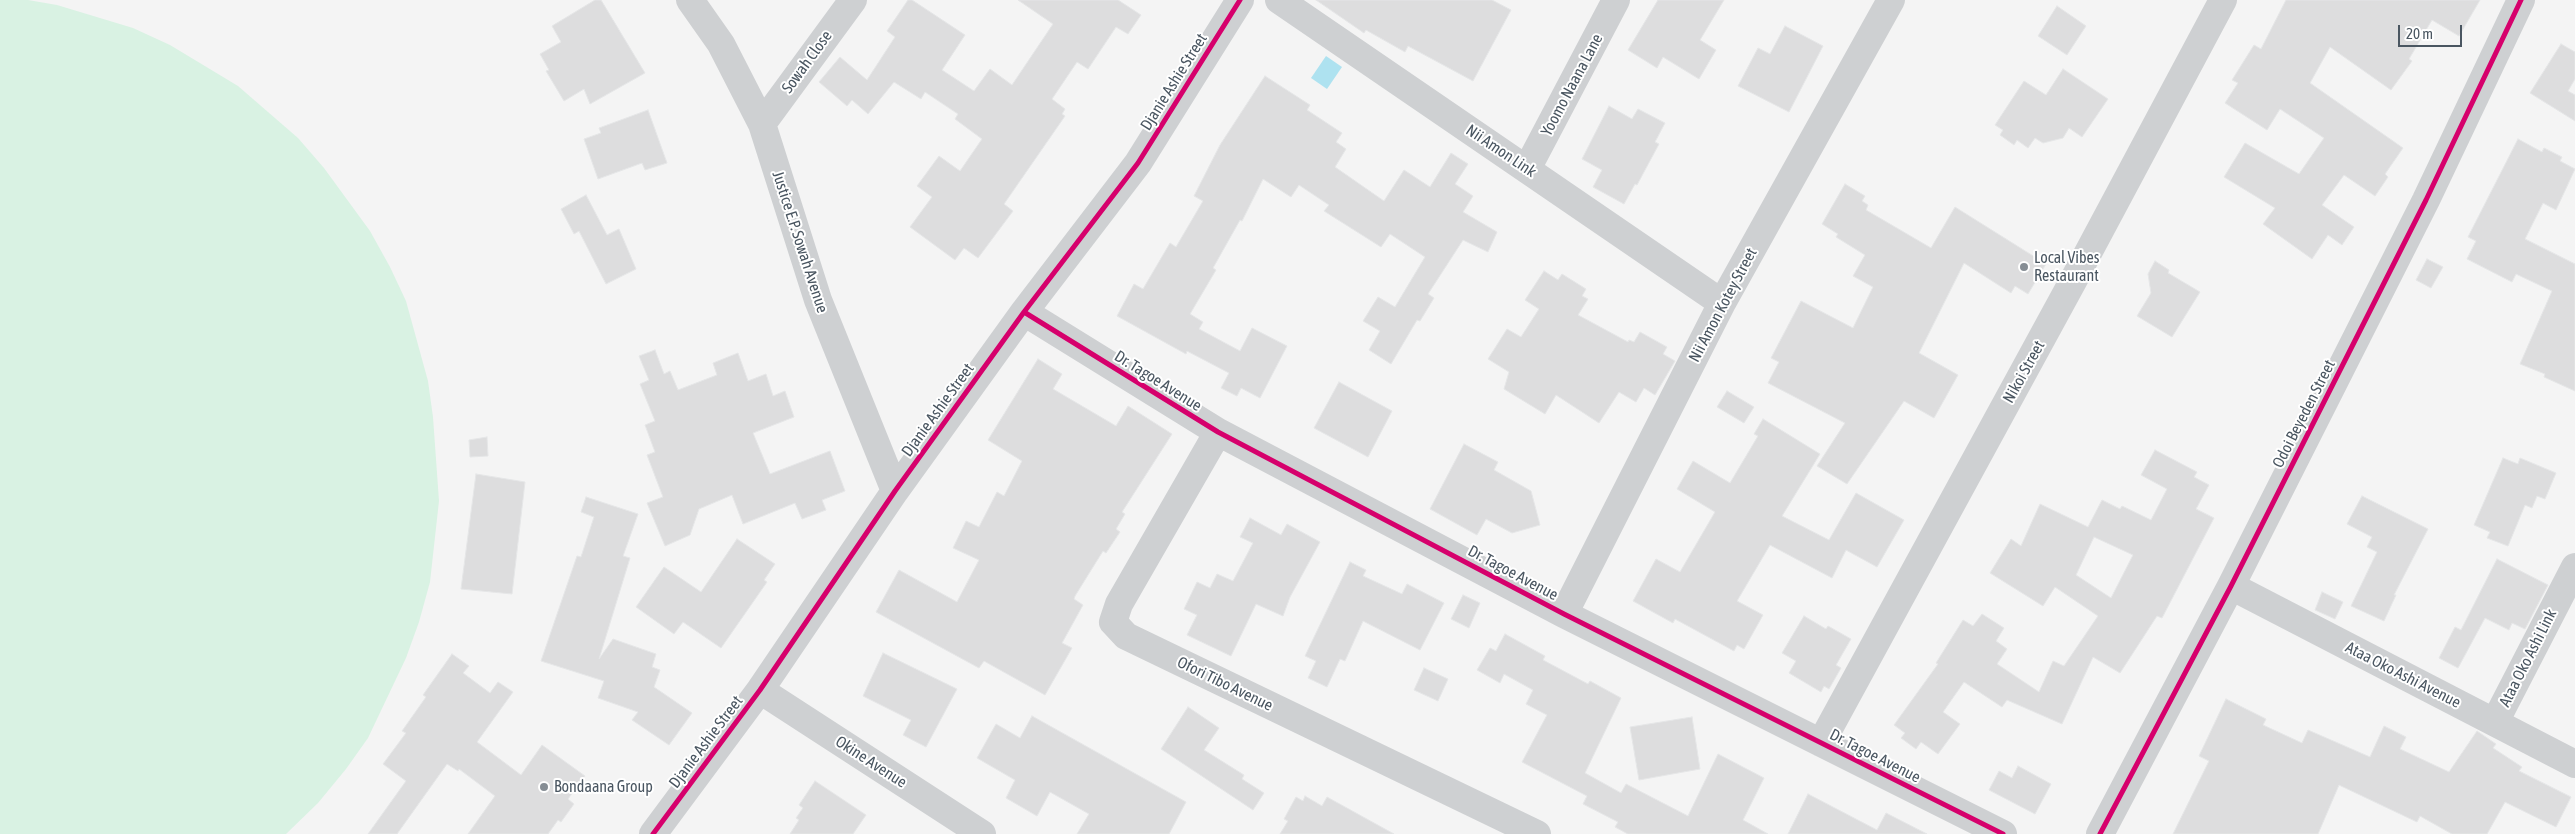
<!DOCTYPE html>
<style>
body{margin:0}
#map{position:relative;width:2575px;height:834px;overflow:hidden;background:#f4f4f4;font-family:"Asap Condensed",sans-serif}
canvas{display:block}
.scale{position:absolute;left:2398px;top:25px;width:64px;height:22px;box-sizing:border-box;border:2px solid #4a5661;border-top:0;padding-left:6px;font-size:15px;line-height:18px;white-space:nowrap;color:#4a5661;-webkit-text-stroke:4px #fff;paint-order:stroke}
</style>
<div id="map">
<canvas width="2575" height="834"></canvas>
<div class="scale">20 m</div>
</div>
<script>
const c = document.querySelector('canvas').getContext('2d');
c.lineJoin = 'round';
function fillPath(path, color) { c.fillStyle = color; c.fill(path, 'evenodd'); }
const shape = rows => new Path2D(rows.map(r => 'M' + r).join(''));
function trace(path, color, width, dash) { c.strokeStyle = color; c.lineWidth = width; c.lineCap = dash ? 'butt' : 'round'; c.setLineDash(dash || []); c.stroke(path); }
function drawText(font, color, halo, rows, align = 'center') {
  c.font = font + ' "Asap Condensed",sans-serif'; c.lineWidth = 4; c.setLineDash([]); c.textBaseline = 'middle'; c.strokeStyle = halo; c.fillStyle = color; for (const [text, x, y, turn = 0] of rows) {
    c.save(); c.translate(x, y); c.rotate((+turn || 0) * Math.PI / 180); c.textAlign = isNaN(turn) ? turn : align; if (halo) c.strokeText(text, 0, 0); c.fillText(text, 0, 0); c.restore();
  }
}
fillPath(shape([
 [0,0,28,0,57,5,133,28,170,45,238,86,298,138,324,168,370,231,390,267,406,301,428,381,433,417,439,501,430,582,419,622,406,658,368,738,346,769,318,803,286,834,0,834]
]), '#d9f2e3');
fillPath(shape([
 [1326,56,1342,67,1327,89,1311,78]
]), '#aee2f0');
const building = shape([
 [595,0,601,0,645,73,590,104,584,89,564,101,546,71,549,70,540,54,561,42,552,26,595,0],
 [908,0,912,0,965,35,942,70,974,91,990,69,1012,85,1053,24,1018,0,1118,0,1141,15,1128,34,1116,27,1088,69,1077,62,1052,99,1065,109,1062,114,1065,116,1004,204,1013,211,978,258,964,248,955,260,910,227,932,197,917,186,939,156,960,171,982,139,955,119,958,114,925,92,921,99,894,82,868,114,852,100,847,106,819,82,840,57,867,80,895,37,887,31,908,0],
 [1316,0,1492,0,1511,10,1473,81,1408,46,1405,52,1366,30,1364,33,1316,0],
 [1658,0,1724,0,1700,40,1716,50,1699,79,1663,57,1657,68,1628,50,1658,0],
 [2286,0,2480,0,2459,36,2432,20,2409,59,2412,61,2391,90,2330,47,2310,83,2403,148,2385,174,2388,177,2375,196,2344,175,2322,205,2354,227,2342,245,2328,235,2312,259,2263,224,2275,208,2224,177,2245,143,2299,174,2324,138,2280,109,2267,130,2225,103,2238,83,2232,80,2254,45,2261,49,2286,0],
 [2057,6,2086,26,2067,55,2038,36,2057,6],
 [1785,26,1823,46,1789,112,1738,86,1758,48,1770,54,1785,26],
 [2561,44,2575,52,2575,79,2568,91,2575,95,2575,121,2530,93,2561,44],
 [2063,69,2108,99,2082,137,2069,128,2063,138,2043,143,2035,138,2028,148,2017,140,2014,145,2000,135,2003,130,1995,125,2024,81,2046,95,2063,69],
 [1265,76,1310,105,1307,110,1342,133,1336,142,1346,149,1335,167,1384,201,1404,170,1430,187,1451,153,1468,164,1455,184,1473,196,1463,212,1497,232,1488,252,1463,240,1428,294,1434,298,1420,321,1417,320,1391,364,1369,350,1380,331,1363,321,1378,297,1395,307,1425,257,1390,234,1381,247,1324,211,1329,205,1299,185,1291,197,1263,179,1242,221,1240,220,1213,268,1216,270,1190,314,1203,322,1199,329,1240,351,1252,328,1287,346,1260,398,1241,388,1237,396,1221,388,1229,373,1187,351,1186,354,1117,316,1134,284,1143,289,1170,243,1176,247,1203,201,1194,196,1220,145,1265,76],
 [1609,106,1632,119,1638,109,1665,123,1655,142,1659,144,1637,185,1635,184,1624,204,1593,187,1602,170,1582,159,1609,106],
 [648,110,667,163,645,170,642,163,598,179,584,139,601,133,599,128,648,110],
 [2518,139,2542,152,2544,148,2562,157,2560,161,2575,169,2556,210,2543,203,2525,239,2575,264,2575,391,2544,377,2545,374,2520,364,2552,291,2516,274,2512,282,2467,259,2476,241,2468,237,2518,139],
 [1845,184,1865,196,1862,201,1868,205,1866,210,1931,248,1955,207,2046,264,2028,294,2015,286,2011,293,1964,263,1919,353,1958,375,1934,418,1904,401,1847,484,1817,466,1845,423,1768,383,1779,362,1771,358,1801,301,1853,328,1873,287,1853,276,1865,255,1836,237,1838,234,1822,224,1845,184],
 [586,195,607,235,619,229,636,269,606,284,579,231,574,234,561,209,586,195],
 [2427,259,2443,267,2431,288,2416,280,2427,259],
 [2155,261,2169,270,2168,273,2200,292,2172,337,2137,316,2151,293,2148,274,2155,261],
 [1544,271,1558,280,1562,274,1586,289,1582,296,1588,299,1578,315,1628,342,1629,340,1634,342,1640,332,1667,347,1663,354,1675,361,1655,395,1644,388,1636,402,1619,392,1599,423,1556,395,1545,414,1504,389,1509,372,1488,359,1507,329,1521,337,1539,309,1525,300,1544,271],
 [655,350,664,374,670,371,678,390,717,375,713,363,738,353,748,381,766,374,773,396,785,391,794,417,753,433,770,474,830,451,845,491,822,500,826,510,802,519,795,503,743,524,732,495,699,509,690,535,665,546,647,503,663,497,647,455,655,452,645,425,655,421,640,384,649,380,639,356,655,350],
 [1038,359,1062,374,1053,389,1116,426,1128,406,1172,434,1122,512,1125,514,1116,529,1120,532,1106,553,1103,551,1075,596,1074,599,1083,605,1062,643,1072,648,1045,695,984,661,979,668,876,612,899,570,957,602,979,560,953,548,966,521,979,527,997,492,1004,496,1022,461,988,440,1038,359],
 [1339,382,1392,411,1368,457,1314,428,1339,382],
 [1727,391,1754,407,1744,423,1717,407,1727,391],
 [1763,419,1820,454,1782,516,1829,540,1856,493,1904,520,1877,567,1846,550,1832,578,1770,545,1737,601,1763,615,1744,649,1737,645,1734,651,1675,619,1673,623,1633,601,1656,559,1680,572,1715,512,1677,489,1693,461,1730,483,1758,436,1754,434,1763,419],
 [487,437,488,456,470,457,469,440,487,437],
 [1464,444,1498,462,1494,470,1531,491,1540,525,1512,533,1486,519,1477,535,1430,509,1464,444],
 [2155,450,2197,472,2194,477,2209,485,2196,509,2214,518,2162,618,2157,616,2120,673,2093,657,2062,724,2007,700,2002,707,1964,682,1943,712,1960,724,1938,754,1921,742,1916,749,1901,738,1905,733,1894,725,1938,664,1936,663,1963,620,1973,626,1982,614,2004,628,1996,641,2007,649,1997,664,2039,692,2053,661,2064,666,2098,616,2055,587,2043,606,1990,573,2011,539,2021,546,2040,504,2088,527,2102,500,2120,509,2122,506,2151,520,2167,489,2141,475,2155,450],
 [2094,537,2133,555,2111,598,2076,575,2094,537],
 [2503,458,2518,464,2520,458,2556,473,2545,499,2537,496,2532,508,2525,505,2508,546,2487,538,2490,532,2474,525,2503,458],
 [476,474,525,482,512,594,461,589,476,474],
 [2362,496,2428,529,2394,595,2396,595,2384,621,2351,606,2377,552,2367,547,2372,537,2347,524,2362,496],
 [586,497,638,514,623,556,630,558,599,659,613,639,656,654,652,667,660,670,654,687,692,713,669,745,632,720,638,712,598,698,604,681,541,661,577,556,581,557,594,517,581,512,586,497],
 [1250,518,1281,535,1287,524,1320,542,1290,597,1283,616,1256,604,1231,656,1187,635,1197,615,1184,609,1197,582,1210,588,1217,574,1233,581,1253,543,1240,537,1250,518],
 [737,539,775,564,764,580,767,582,721,648,683,622,674,634,636,607,664,567,701,592,737,539],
 [2497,559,2548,585,2525,629,2512,623,2509,630,2485,618,2458,668,2439,658,2455,627,2461,630,2497,559],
 [1350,562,1366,570,1363,576,1402,594,1407,584,1444,603,1420,650,1363,621,1345,661,1340,659,1327,687,1308,678,1316,661,1305,656,1350,562],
 [2322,592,2343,602,2335,619,2315,610,2322,592],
 [1463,595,1480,603,1469,628,1451,619,1463,595],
 [1804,616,1826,629,1828,626,1851,639,1836,665,1841,668,1829,689,1824,686,1821,692,1789,673,1796,661,1782,653,1804,616],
 [1505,634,1545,656,1543,660,1588,684,1590,681,1621,698,1585,773,1621,793,1626,784,1688,816,1718,754,1764,778,1743,820,1768,834,1628,834,1615,827,1618,822,1583,804,1587,796,1522,762,1547,715,1526,704,1533,690,1504,674,1500,683,1477,670,1490,648,1496,651,1505,634],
 [883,653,957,689,926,747,903,735,911,720,863,696,883,653],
 [452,654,469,666,463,673,490,693,498,682,513,692,477,742,521,775,542,745,585,776,568,799,574,804,561,822,558,820,548,834,468,834,495,796,459,769,458,771,447,764,397,834,368,834,406,781,383,764,406,733,402,731,426,697,423,695,452,654],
 [1424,668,1448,679,1438,701,1414,690,1424,668],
 [2226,699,2266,719,2263,725,2302,743,2308,730,2370,757,2384,726,2406,737,2400,749,2449,772,2477,731,2496,744,2493,748,2522,767,2519,771,2571,797,2556,827,2505,802,2487,834,2452,834,2420,816,2417,822,2339,785,2318,834,2173,834,2209,761,2199,756,2226,699],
 [1188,707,1219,728,1204,750,1244,775,1242,779,1264,793,1253,810,1161,749,1188,707],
 [1032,716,1186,802,1169,834,1077,834,1089,814,1050,792,1037,816,1006,798,1015,780,977,758,996,724,1020,738,1032,716],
 [1692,717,1700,769,1639,780,1630,727,1692,717],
 [2018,766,2051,784,2035,814,1989,790,1999,771,2012,778,2018,766],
 [815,781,866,815,853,834,790,834,799,820,796,818,803,808,799,805,815,781],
 [1808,794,1877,830,1886,813,1927,834,1788,834,1808,794],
 [1305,796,1322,806,1327,797,1394,834,1280,834,1288,821,1284,819,1296,797,1303,801,1305,796]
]);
fillPath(building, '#ddddde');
trace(building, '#e5e6e7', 1);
trace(shape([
 [690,0,721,44,762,124,818,300,895,491],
 [1279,0,1722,303],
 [762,124,853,0],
 [1527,169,1616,0],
 [1024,312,1218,432,1564,614,2003,834],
 [1218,432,1119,604,1113,622,1126,636,1537,834],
 [2231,586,2575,764],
 [1564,614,1722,303,1891,0],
 [760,690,982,834],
 [2495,722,2575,567],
 [1821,743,2073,281,2223,0],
 [653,834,760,690,895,491,1024,312,1138,163,1240,0],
 [2100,834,2231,586,2426,200,2521,0]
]), '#ced0d2', 28);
trace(shape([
 [1024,312,1218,432,1564,614,2003,834],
 [653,834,760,690,895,491,1024,312,1138,163,1240,0],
 [2100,834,2231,586,2426,200,2521,0]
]), '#d6006c', 5);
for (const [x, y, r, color] of [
 [2024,267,5,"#868d94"],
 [544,787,5,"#868d94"]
]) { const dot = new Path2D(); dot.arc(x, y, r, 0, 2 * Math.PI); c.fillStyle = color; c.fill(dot); trace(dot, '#fff', 2); }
drawText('16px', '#4a5661', '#fff', [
 ["Sowah Close",807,62,-54],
 ["Djanie Ashie Street",1174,82,-58],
 ["Yoomo Naana Lane",1572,85,-62],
 ["Nii Amon Link",1501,151,34],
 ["Justice E.P. Sowah Avenue",800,242,72],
 ["Nii Amon Kotey Street",1723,305,-62],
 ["Nikoi Street",2024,372,-61],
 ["Dr. Tagoe Avenue",1158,381,32],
 ["Djanie Ashie Street",938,410,-54],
 ["Odoi Beyeden Street",2304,414,-63],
 ["Dr. Tagoe Avenue",1513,573,28],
 ["Ataa Oko Ashi Link",2528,658,-63],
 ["Ataa Oko Ashi Avenue",2403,675,27],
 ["Ofori Tibo Avenue",1225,684,26],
 ["Djanie Ashie Street",706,742,-53],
 ["Dr. Tagoe Avenue",1875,756,27],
 ["Okine Avenue",871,762,33]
]);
drawText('16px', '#4a5661', '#fff', [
 ["Local Vibes",2034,258],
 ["Restaurant",2034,276],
 ["Bondaana Group",554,787]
], 'left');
</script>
